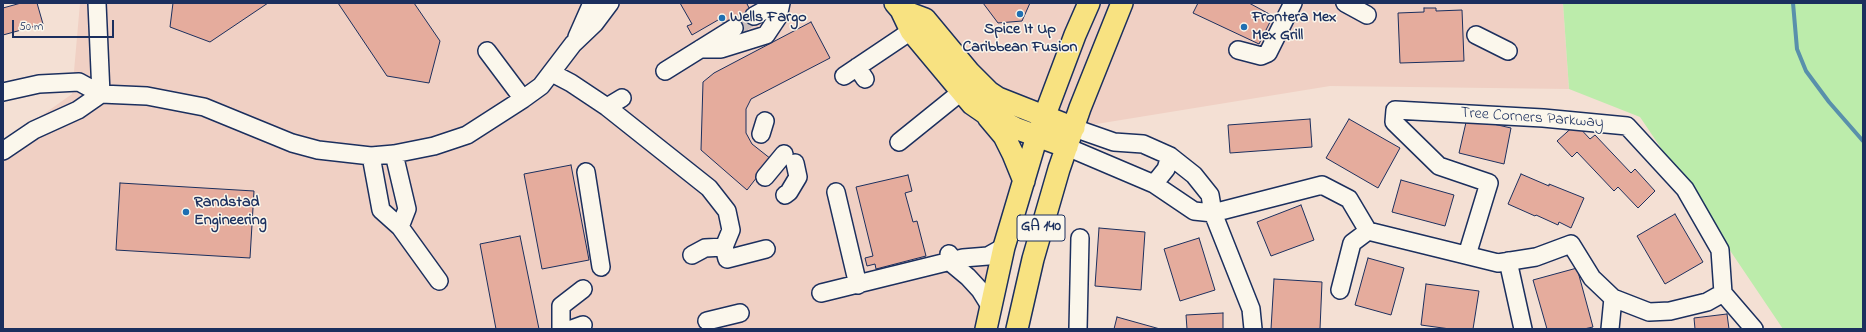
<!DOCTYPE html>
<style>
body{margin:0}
#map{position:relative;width:1866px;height:332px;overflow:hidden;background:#f4e0d4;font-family:"Indie Flower",sans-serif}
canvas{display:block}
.frame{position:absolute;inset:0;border:4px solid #1b2f5e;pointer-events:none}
.scale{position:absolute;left:12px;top:20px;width:102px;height:18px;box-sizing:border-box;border:2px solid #1b2f5e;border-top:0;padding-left:5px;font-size:12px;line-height:14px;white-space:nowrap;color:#1b2f5e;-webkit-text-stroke:3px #fbf7ec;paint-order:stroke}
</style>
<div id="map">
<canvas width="1866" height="332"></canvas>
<div class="frame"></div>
<div class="scale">50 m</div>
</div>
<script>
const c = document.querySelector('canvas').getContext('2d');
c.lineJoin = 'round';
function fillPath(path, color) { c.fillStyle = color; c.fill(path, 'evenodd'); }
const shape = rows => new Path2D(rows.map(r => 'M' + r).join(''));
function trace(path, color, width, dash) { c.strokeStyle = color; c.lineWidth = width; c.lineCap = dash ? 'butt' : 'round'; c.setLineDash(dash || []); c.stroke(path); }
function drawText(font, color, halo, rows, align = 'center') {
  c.font = font + ' "Indie Flower",sans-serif'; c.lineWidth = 3; c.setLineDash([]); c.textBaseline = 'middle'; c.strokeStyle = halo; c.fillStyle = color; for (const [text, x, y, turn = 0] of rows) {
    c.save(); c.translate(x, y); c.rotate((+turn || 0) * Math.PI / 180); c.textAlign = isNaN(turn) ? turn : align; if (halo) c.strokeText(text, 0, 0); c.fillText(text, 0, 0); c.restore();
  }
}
fillPath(shape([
 [80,3,1563,3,1569,89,1330,86,1035,134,990,329,3,329,3,143,72,94]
]), '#f0d0c4');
fillPath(shape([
 [1563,3,1863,3,1863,329,1783,329,1640,117,1569,89]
]), '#bcecab');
trace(shape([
 [1793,3,1797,49,1806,71,1829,102,1863,141]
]), '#5990ab', 4);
const building = shape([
 [21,3,37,3,43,24,3,35,3,8,21,3],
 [173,3,268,3,210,42,170,27,173,3],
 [338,3,414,3,440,41,429,83,387,76,338,3],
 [680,3,750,3,747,4,757,23,742,32,718,20,692,35,687,26,692,24,680,3],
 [983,3,1030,3,1022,21,998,23,983,3],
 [1198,3,1249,3,1273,16,1259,44,1193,13,1198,3],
 [1424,8,1436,8,1436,11,1462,10,1464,61,1400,63,1398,13,1424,12,1424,8],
 [811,22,830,58,751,99,746,109,746,133,752,144,771,159,747,190,701,150,703,82,714,73,811,22],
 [1467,118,1511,128,1504,164,1459,153,1467,118],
 [1310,119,1312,147,1230,153,1228,125,1310,119],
 [1349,119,1400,148,1378,188,1326,158,1349,119],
 [1576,124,1590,139,1595,135,1631,173,1635,169,1655,191,1638,208,1618,187,1614,191,1577,152,1572,157,1557,141,1576,124],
 [571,165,589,260,542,269,524,174,571,165],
 [1521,174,1549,186,1549,184,1584,198,1571,228,1559,222,1558,225,1536,215,1535,216,1508,204,1521,174],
 [908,175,912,191,905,193,913,222,917,221,926,256,876,269,875,264,867,266,865,258,873,256,856,187,908,175],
 [1401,180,1454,195,1445,226,1392,212,1401,180],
 [120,183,254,191,250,258,116,250,120,183],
 [1301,205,1314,240,1271,256,1257,222,1301,205],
 [1675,214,1703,262,1665,284,1637,236,1675,214],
 [1099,228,1145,232,1141,290,1095,286,1099,228],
 [520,236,539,329,496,329,480,244,520,236],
 [1199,238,1215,290,1180,301,1164,249,1199,238],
 [1368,258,1404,268,1391,315,1355,305,1368,258],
 [1577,268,1593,327,1584,329,1547,329,1533,280,1577,268],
 [1274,279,1322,282,1320,329,1271,329,1274,279],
 [1426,284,1479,291,1473,329,1450,329,1421,325,1426,284],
 [1223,313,1223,329,1187,329,1186,315,1223,313],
 [1727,314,1729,329,1695,329,1694,318,1727,314],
 [1117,317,1160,329,1114,329,1117,317]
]);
fillPath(building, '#e5ac9d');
trace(building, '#1b2f5e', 1);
trace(shape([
 [734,28,754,16]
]), '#c9bdbc', 17, [17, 8]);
const minor = shape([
 [97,3,101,94],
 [1345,3,1367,15],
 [754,16,777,3],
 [1476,35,1508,51],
 [577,37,592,3],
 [700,49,721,49,766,35,778,17,781,3],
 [1238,50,1261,56,1268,53,1293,3],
 [487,51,523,99],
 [857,67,865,79],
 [665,71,734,28],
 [552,73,571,83,607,107,709,188,727,211,731,230,724,247,727,259,766,249],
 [844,76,911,31],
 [3,92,39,84,79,82,101,94,147,96,204,107,292,143,318,150,371,156,394,154,434,146,467,135,523,99,541,86,573,44,595,23,610,3],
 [607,107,622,98],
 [1074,128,1114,142,1143,144,1170,156,1194,175,1210,195,1213,213,1251,309,1253,329],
 [761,134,765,121],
 [899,142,961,92],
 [1067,147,1154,184,1194,211,1213,213,1322,185,1349,199,1368,231,1498,263,1536,257,1571,244,1592,278,1613,298,1610,329],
 [3,151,34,130,78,110,101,94],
 [394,154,407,209,400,227],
 [371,156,381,210,400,227,439,281],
 [586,172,601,267],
 [765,177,784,154],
 [1154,184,1166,169,1170,156],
 [836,192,858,285],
 [785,195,789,192,798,177,795,163],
 [949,254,950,262,968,277,980,290,990,306],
 [692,255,705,248,724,247],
 [1467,255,1489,183,1439,166,1394,122,1395,110,1543,118,1627,126,1685,189,1720,250,1723,293,1754,329],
 [1508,261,1523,329],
 [1340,290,1352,243,1368,231],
 [821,293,963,258,988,256,1004,247],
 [1613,298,1649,312,1670,311,1707,302,1723,293],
 [707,321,740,313],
 [561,329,561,306,583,289],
 [572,329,583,325],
 [1078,329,1080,238]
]);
const major = shape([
 [895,3,901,10,911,31,972,104,985,113,1015,128,1067,147],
 [901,10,925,19,969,72,989,92,998,98,1074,128],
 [988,117,1004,136,1013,154,1024,181],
 [986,329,1004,247,1037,136,1075,35,1089,3],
 [1017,329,1033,259,1059,169,1080,108,1122,3]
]);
trace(minor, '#1b2f5e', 20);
trace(major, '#1b2f5e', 24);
trace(minor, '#fbf7ec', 17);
trace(major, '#f8e281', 21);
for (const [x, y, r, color] of [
 [1020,14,4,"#1f6fb2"],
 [722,18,4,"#1f6fb2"],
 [1244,27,4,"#1f6fb2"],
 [186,212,4,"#1f6fb2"]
]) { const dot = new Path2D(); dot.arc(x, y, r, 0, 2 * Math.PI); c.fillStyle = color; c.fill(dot); trace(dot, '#fbf7ec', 1.5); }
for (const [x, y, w] of [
 [1041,228,48]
]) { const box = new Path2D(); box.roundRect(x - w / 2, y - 13, w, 26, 3); c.fillStyle = '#fbf7ec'; c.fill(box); trace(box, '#1b2f5e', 1); }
drawText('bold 15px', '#1b2f5e', null, [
 ["GA 140",1041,228]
]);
drawText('bold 16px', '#1b2f5e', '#fbf7ec', [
 ["Wells Fargo",730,18],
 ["Frontera Mex",1252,18],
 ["Mex Grill",1252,36],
 ["Spice It Up",1020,30,"center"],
 ["Caribbean Fusion",1020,48,"center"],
 ["Randstad",194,203],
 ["Engineering",194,221]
], 'left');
drawText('16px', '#1b2f5e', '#fbf7ec', [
 ["Tree Corners Parkway",1532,119,4]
]);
</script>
